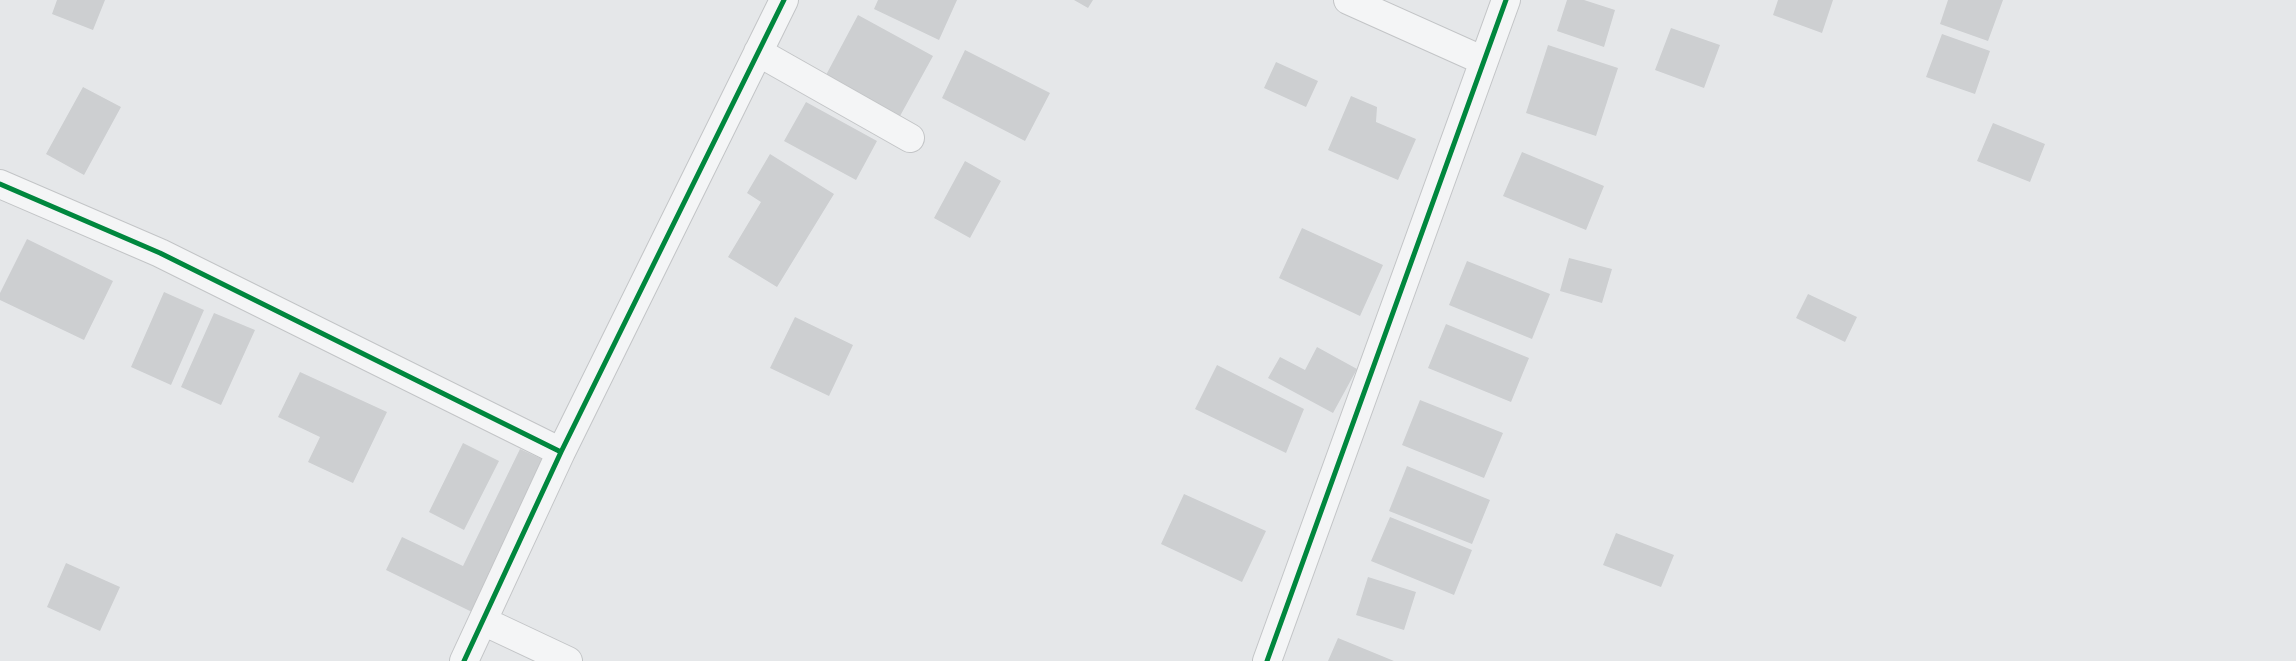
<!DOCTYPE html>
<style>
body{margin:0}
canvas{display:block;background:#e5e7e9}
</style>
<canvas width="2296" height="661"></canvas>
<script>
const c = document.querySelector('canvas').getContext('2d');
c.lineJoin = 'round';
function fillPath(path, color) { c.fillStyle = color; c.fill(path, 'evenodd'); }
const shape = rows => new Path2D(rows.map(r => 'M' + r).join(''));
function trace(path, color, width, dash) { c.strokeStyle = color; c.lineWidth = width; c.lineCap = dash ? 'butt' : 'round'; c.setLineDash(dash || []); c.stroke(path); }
fillPath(shape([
 [57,0,105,0,93,30,52,14],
 [878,0,957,0,939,40,874,9],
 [1074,0,1093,0,1088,8],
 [1567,0,1584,0,1615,10,1604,47,1557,31],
 [1778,0,1833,0,1822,33,1773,15],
 [1948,0,2003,0,1988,41,1940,24],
 [858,15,933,56,900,116,826,75],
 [1671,28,1720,45,1704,88,1655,70],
 [1942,34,1990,51,1975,94,1926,77],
 [1548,45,1618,68,1596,136,1526,113],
 [965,50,1050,93,1025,141,942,98],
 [1276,62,1318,81,1306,107,1264,88],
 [83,87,121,107,84,175,46,154],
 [1351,96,1377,107,1376,122,1416,139,1398,180,1328,150],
 [806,102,877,141,856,180,784,141],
 [1993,123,2045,144,2030,182,1977,161],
 [1522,152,1604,186,1586,230,1503,196],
 [770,154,834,194,777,287,728,257,761,202,747,193],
 [965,161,1001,181,970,238,934,218],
 [1302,228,1383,265,1360,316,1279,278],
 [27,239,113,281,84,340,0,300,0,293],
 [1569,258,1612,269,1602,303,1560,291],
 [1467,261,1550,294,1532,339,1449,305],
 [164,292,204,310,171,385,131,367],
 [1808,294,1857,317,1845,342,1796,318],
 [214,313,255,330,221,405,181,387],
 [795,317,853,345,829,396,770,368],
 [1446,324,1529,358,1511,402,1428,368],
 [1317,347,1357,369,1333,413,1268,378,1280,357,1305,370],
 [1217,365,1304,409,1286,453,1195,409],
 [300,372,387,412,353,483,308,462,320,437,278,417],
 [1420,400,1503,433,1484,478,1402,445],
 [463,443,499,461,464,530,429,512],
 [520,449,546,461,472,612,386,570,402,537,463,566],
 [1407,466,1490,500,1472,544,1389,511],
 [1184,494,1266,531,1242,582,1161,544],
 [1390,517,1472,550,1454,595,1371,561],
 [1616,533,1674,555,1661,587,1603,565],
 [66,563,120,587,100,631,47,607],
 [1368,577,1416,592,1404,630,1356,615],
 [1338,638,1394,661,1328,661]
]), '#cdcfd1');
const street = shape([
 [1348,0,1484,61],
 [758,52,910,138],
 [0,184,160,253,561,452,464,661],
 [561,452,784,0],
 [483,621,568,661],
 [1267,661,1506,0]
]);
trace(street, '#c3c5c7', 30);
trace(street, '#f4f5f6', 28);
trace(shape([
 [0,184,160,253,561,452,464,661],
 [561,452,784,0],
 [1267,661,1506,0]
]), '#00873e', 5);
</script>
